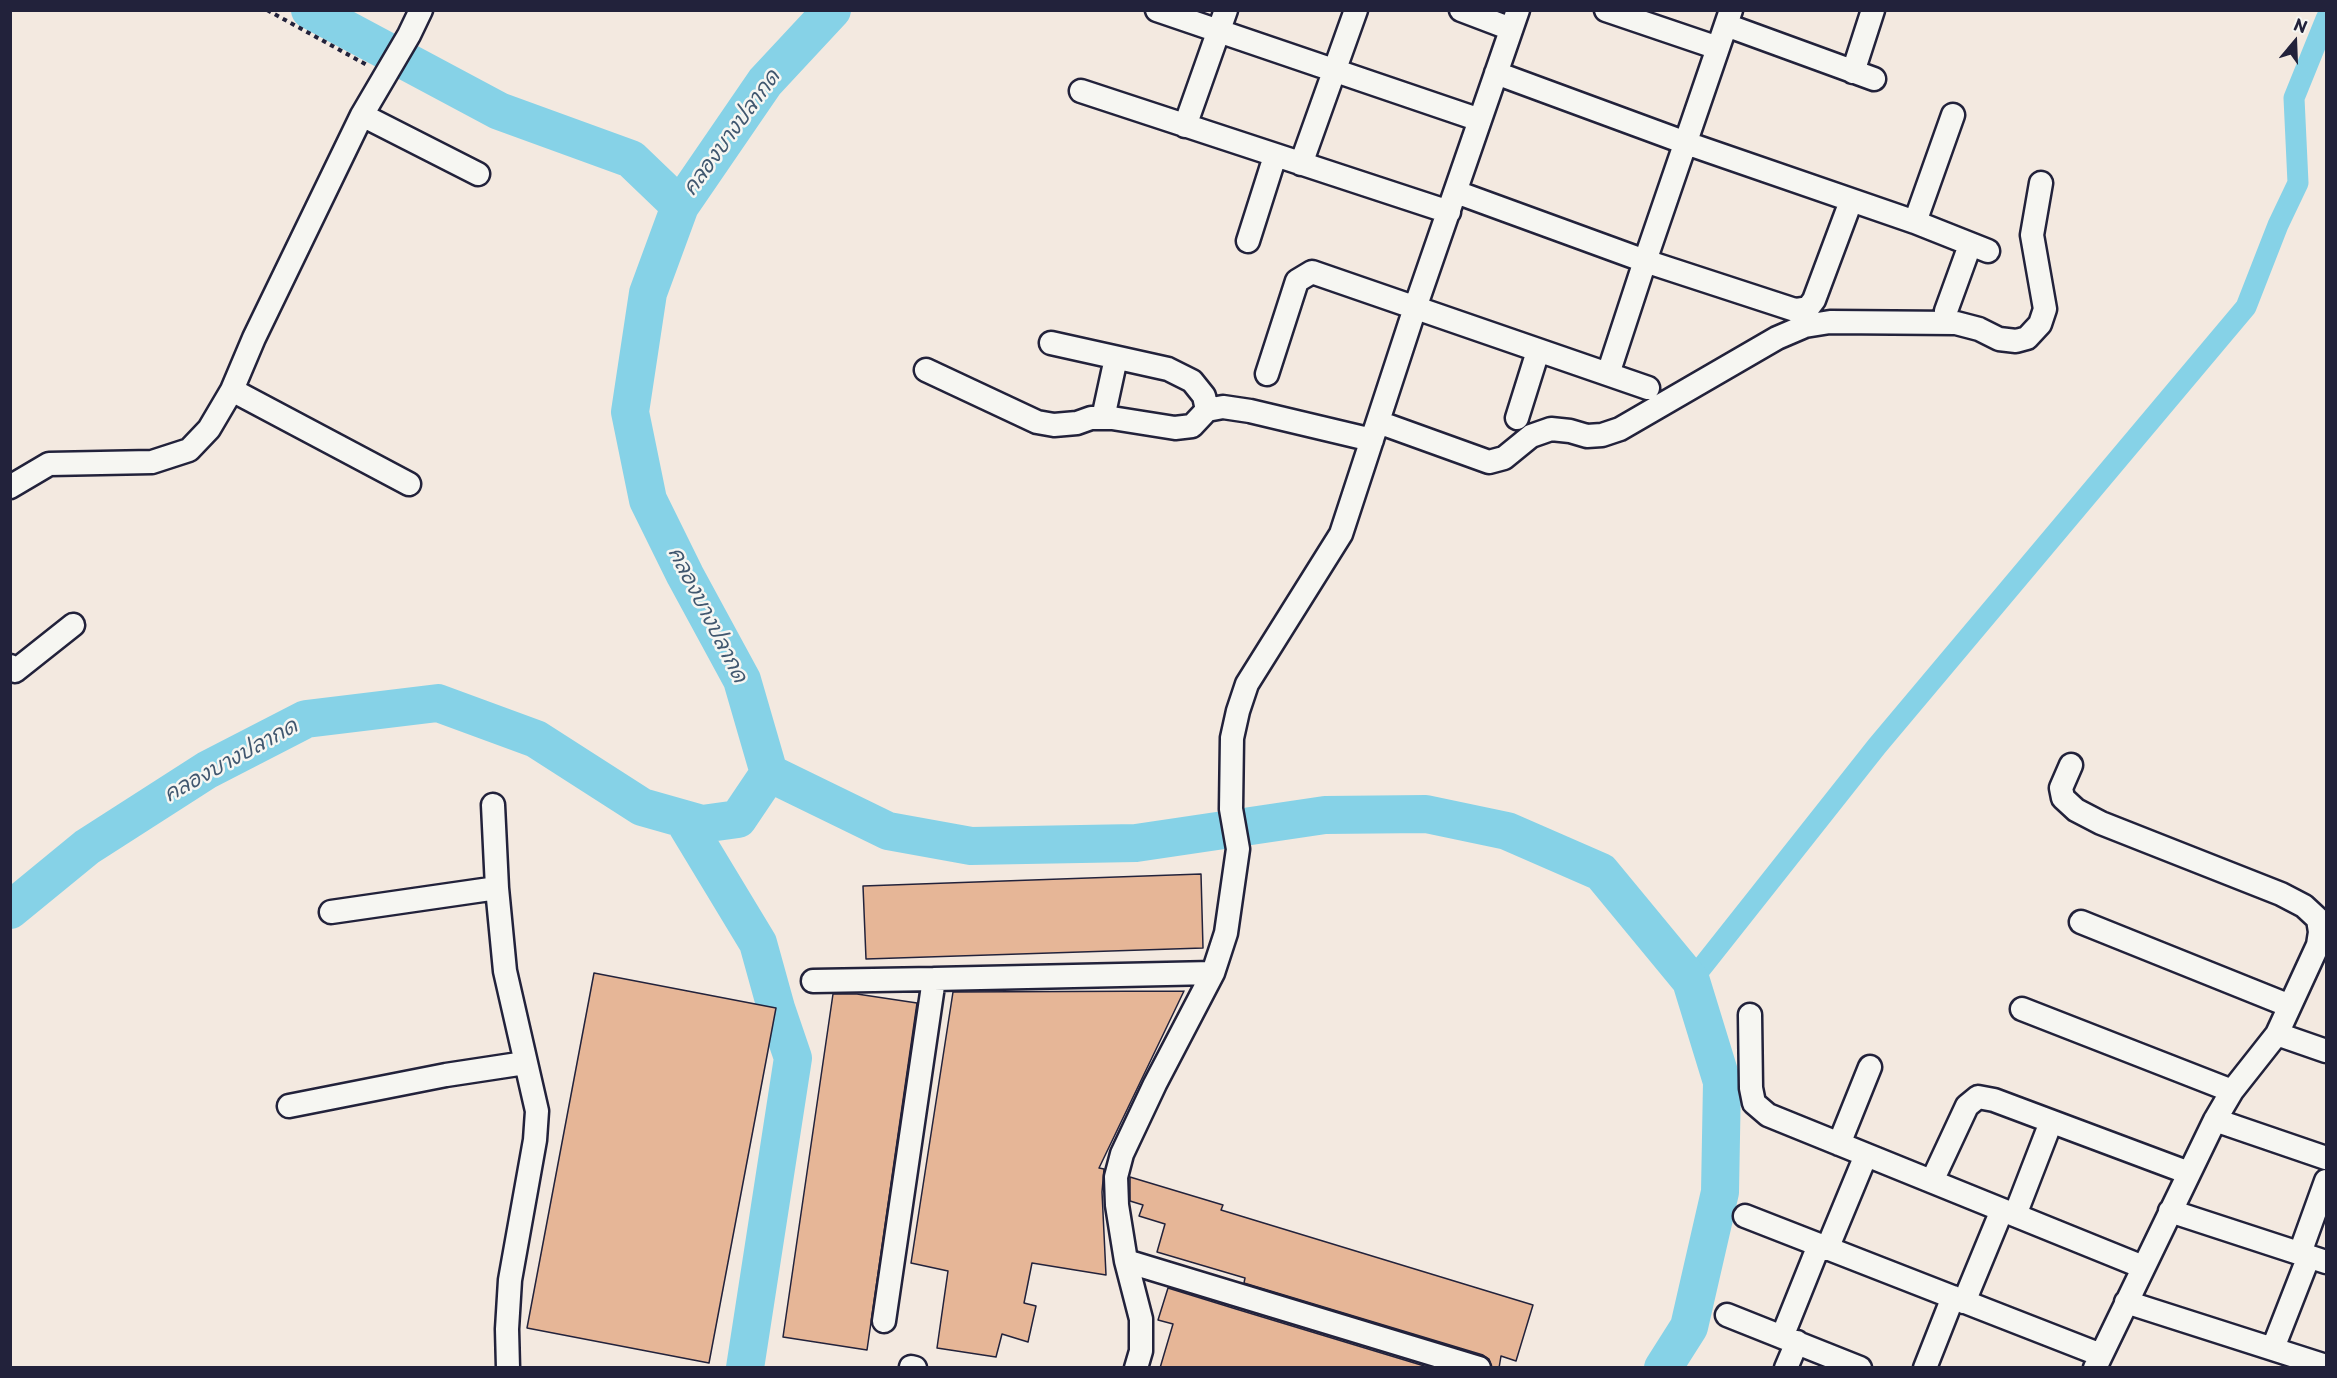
<!DOCTYPE html>
<meta charset="utf-8">
<style>
body{margin:0}
#map{position:relative;width:2337px;height:1378px;overflow:hidden;background:#f3e9e0;font-family:"Playpen Sans",sans-serif}
canvas{display:block}
.frame{position:absolute;inset:0;border:12px solid #22223b;pointer-events:none}
.north{position:absolute;left:2265px;top:12px;width:60px;height:60px;-webkit-text-stroke:4px #f6f6f2;paint-order:stroke;rotate:19deg;font-size:16px;font-weight:700;line-height:24px;text-align:center;color:#22223b}
.north::after{content:'';display:block;margin:auto;width:21px;height:27px;background:#22223b;clip-path:polygon(50% 0,100% 100%,50% 72%,0 100%)}
</style>
<div id="map">
<canvas width="2337" height="1378"></canvas>
<div class="frame"></div>
<div class="north">N</div>
</div>
<script>
const c = document.querySelector('canvas').getContext('2d');
c.lineJoin = 'round';
const shape = rows => new Path2D(rows.map(r => 'M' + r).join(''));
function trace(path, color, width, dash) { c.strokeStyle = color; c.lineWidth = width; c.lineCap = dash ? 'butt' : 'round'; c.setLineDash(dash || []); c.stroke(path); }
function fillPath(path, color) { c.fillStyle = color; c.fill(path, 'evenodd'); }
function drawText(font, color, halo, rows, align = 'center') {
  c.font = font + ' "Playpen Sans","Playpen Sans Thai",sans-serif'; c.lineWidth = 5; c.setLineDash([]); c.textBaseline = 'middle'; c.strokeStyle = halo; c.fillStyle = color; for (const [text, x, y, turn = 0] of rows) {
    c.save(); c.translate(x, y); c.rotate((+turn || 0) * Math.PI / 180); c.textAlign = isNaN(turn) ? turn : align; if (halo) c.strokeText(text, 0, 0); c.fillText(text, 0, 0); c.restore();
  }
}
trace(shape([
 [1691,981,1877,746,2246,307,2278,225,2298,183,2294,98,2326,19]
]), '#86d2e7', 21);
trace(shape([
 [310,10,499,111,631,159,680,206],
 [769,773,888,831,971,846,1136,843,1325,815,1426,814,1507,831,1601,872,1691,981,1722,1082,1720,1192,1689,1327,1663,1368],
 [683,819,758,943,776,1008,793,1058,745,1368],
 [10,910,87,847,207,770,306,719,438,703,536,739,642,807,702,824,738,819,769,773,742,680,685,575,648,500,630,412,648,293,680,206,765,82,832,10]
]), '#86d2e7', 38);
const building = shape([
 [1201,874,1203,948,866,959,863,886,1201,874],
 [594,973,776,1008,709,1363,527,1328,594,973],
 [1184,991,1099,1168,1104,1169,1102,1192,1106,1275,1032,1263,1024,1303,1036,1306,1028,1342,1002,1334,996,1357,937,1348,948,1271,911,1263,953,992,1184,991],
 [833,994,857,994,917,1003,867,1350,783,1337,833,994],
 [1130,1177,1223,1205,1221,1210,1533,1305,1516,1361,1501,1356,1499,1368,1492,1368,1489,1359,1483,1355,1244,1283,1245,1278,1157,1252,1165,1224,1139,1216,1143,1205,1130,1201,1130,1177],
 [1168,1288,1236,1309,1431,1368,1160,1368,1173,1324,1158,1320,1168,1288]
]);
fillPath(building, '#e6b697');
trace(building, '#22223b', 1.5);
const minor = shape([
 [1157,10,1480,120],
 [1461,10,1511,29],
 [1606,10,1718,48],
 [1726,25,1874,79],
 [1853,72,1873,10],
 [1496,73,1686,143,1915,222,1988,251],
 [1081,91,1449,212],
 [362,115,478,174],
 [1185,126,1226,10],
 [1301,164,1356,10],
 [1456,192,1645,261,1795,310,1808,308,1814,300,1851,201],
 [1915,222,1953,115],
 [1248,241,1275,156],
 [1946,311,1970,245],
 [1051,343,1168,369,1192,381,1204,396,1207,410],
 [926,370,1037,422,1054,425,1077,423,1091,418,1112,418,1175,428,1192,426,1207,410,1223,407,1250,411,1372,440],
 [1267,374,1297,281,1312,272,1648,388],
 [1608,374,1645,261,1731,10],
 [232,390,409,484],
 [1103,418,1116,358],
 [1517,418,1538,351],
 [1378,422,1489,462,1504,458,1531,436,1551,429,1570,431,1587,436,1602,435,1620,429,1777,338,1805,326,1830,322,1956,323,1979,329,1999,339,2016,341,2027,338,2040,324,2045,309,2032,235,2041,183],
 [10,487,49,464,152,462,189,450,209,429,232,390,254,338,362,115,409,35,421,10],
 [10,666,15,671,73,625],
 [2071,765,2061,788,2063,798,2076,810,2101,823,2281,894,2304,906,2318,919,2320,932,2318,945,2277,1034,2232,1091,2215,1120,2095,1368],
 [493,805,497,888,505,971,537,1111,535,1140,510,1280,507,1329,508,1368],
 [331,912,497,888],
 [2081,922,2290,1006],
 [813,981,934,979],
 [2022,1009,2232,1091],
 [1750,1015,1751,1088,1754,1103,1768,1115,2143,1267],
 [2277,1034,2326,1051],
 [289,1106,446,1075,525,1063],
 [2215,1120,2326,1158],
 [1839,1144,1870,1067],
 [1932,1181,1967,1106,1978,1097,1994,1100,2189,1173],
 [2170,1211,2326,1262],
 [2015,1215,2051,1122],
 [1745,1216,2101,1355],
 [1827,1249,1866,1155],
 [2300,1253,2326,1181],
 [1126,1261,1479,1368],
 [1964,1302,2002,1210],
 [2126,1302,2326,1366],
 [1727,1315,1860,1368],
 [884,1321,934,979,1213,973],
 [1782,1337,1819,1245],
 [2273,1348,2309,1256],
 [911,1367,915,1368],
 [1136,1368,1141,1351,1141,1319,1126,1261,1117,1205,1116,1177,1122,1154,1155,1084,1213,973,1226,933,1238,849,1231,809,1232,738,1238,711,1247,684,1341,534,1415,308,1518,10],
 [1786,1368,1797,1342],
 [1925,1368,1953,1297]
]);
trace(minor, '#22223b', 27);
trace(shape([
 [267,10,367,65]
]), '#22223b', 4, [4.5, 4.5]);
trace(minor, '#f6f6f2', 22);
drawText('italic 21px', '#40576f', '#f6f6f2', [
 ["คลองบางปลากด",732,133,-54],
 ["คลองบางปลากด",707,615,63],
 ["คลองบางปลากด",231,761,-29]
]);
</script>
